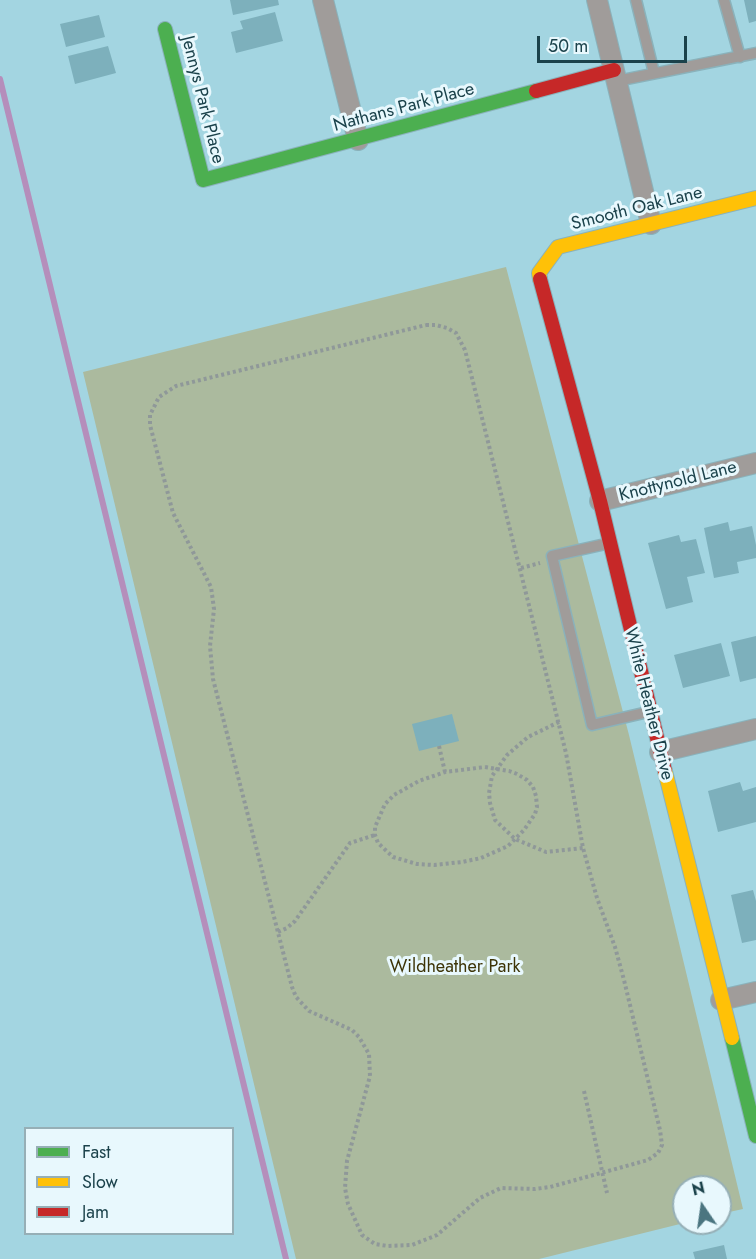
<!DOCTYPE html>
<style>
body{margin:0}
#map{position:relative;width:756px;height:1259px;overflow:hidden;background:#a3d5e1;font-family:Jost,sans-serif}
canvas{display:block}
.legend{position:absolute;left:24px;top:1127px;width:210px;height:108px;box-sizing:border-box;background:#e8f8fd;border:2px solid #96afb6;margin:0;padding:8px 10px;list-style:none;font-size:18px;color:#1b424b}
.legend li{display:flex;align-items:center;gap:12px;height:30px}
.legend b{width:30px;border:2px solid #96afb6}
.north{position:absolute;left:672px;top:1175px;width:60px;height:60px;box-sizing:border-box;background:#e8f8fd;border:2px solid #96afb6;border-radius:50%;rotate:347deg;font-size:16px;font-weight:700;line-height:24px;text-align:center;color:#1b424b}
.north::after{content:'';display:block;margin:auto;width:21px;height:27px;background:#4b7580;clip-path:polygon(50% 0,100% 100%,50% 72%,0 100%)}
.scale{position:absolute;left:537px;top:36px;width:150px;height:27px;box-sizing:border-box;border:3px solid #1b424b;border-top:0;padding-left:8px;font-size:18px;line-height:21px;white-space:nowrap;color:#1b424b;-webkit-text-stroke:4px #e8f8fd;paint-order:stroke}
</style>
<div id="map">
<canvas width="756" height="1259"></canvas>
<ul class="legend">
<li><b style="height:8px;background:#4caf50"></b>Fast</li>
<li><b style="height:8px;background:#ffc107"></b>Slow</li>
<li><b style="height:8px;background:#c62828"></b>Jam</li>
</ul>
<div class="north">N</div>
<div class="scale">50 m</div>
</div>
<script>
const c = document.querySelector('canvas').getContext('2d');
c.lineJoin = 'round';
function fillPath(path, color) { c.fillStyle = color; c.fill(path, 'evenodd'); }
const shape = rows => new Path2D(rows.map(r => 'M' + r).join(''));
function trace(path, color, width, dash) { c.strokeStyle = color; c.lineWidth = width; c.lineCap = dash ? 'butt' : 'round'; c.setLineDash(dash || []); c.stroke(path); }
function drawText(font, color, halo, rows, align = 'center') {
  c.font = font + ' Jost,sans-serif'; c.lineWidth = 6; c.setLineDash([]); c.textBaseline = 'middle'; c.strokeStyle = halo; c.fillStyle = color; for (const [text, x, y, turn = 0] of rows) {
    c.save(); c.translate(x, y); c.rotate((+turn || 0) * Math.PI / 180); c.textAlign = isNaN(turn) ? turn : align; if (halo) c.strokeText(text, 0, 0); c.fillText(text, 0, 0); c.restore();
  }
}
fillPath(shape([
 [506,267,629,735,743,1209,720,1214,720,1187,684,1187,684,1223,539,1259,296,1259,83,372]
]), '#abba9e');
trace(shape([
 [0,79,286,1259]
]), '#b58ebb', 6);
fillPath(shape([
 [230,0,278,0,279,5,233,15],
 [744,0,756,0,756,21,749,23],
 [275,12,283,41,236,53,231,32,243,29,240,21],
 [99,15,105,37,66,47,60,24],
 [108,46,116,73,75,84,68,56],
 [728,522,730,531,752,526,756,545,756,558,737,562,739,573,714,578,704,528],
 [679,535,681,542,696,539,705,573,687,577,693,602,666,609,648,543],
 [756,636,756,678,740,682,731,642],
 [721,643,730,676,683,688,674,655],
 [452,714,459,741,419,751,412,724],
 [740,782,743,791,756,787,756,822,718,832,708,791],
 [753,890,756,901,756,940,742,943,731,895],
 [724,1245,727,1259,695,1259,693,1252]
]), '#7db0bc');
const lane = shape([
 [636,0,654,73],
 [724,0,740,57],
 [617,81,756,53],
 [610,543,552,556,592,725,648,712]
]);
const street = shape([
 [323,0,358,140],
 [597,0,651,224],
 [600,501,756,463],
 [660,752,756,729],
 [721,1000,756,992]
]);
const fast = shape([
 [165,29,203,180,536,91],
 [732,1038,756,1136]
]);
const slow = shape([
 [540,279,539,273,558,247,756,198],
 [665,771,732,1038]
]);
const jam = shape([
 [536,91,614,70],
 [540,279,600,501,665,771]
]);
trace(lane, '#8ab2bb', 13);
trace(street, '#8ab2bb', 22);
trace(fast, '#8ab2bb', 16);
trace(slow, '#8ab2bb', 16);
trace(jam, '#8ab2bb', 16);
trace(shape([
 [426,325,436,325,447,328,456,333,465,350,566,753,583,848,597,898,615,947,624,980,660,1130,662,1145,658,1153,648,1160,550,1187,535,1189,501,1188,480,1198,437,1235,412,1245,388,1246,375,1244,362,1235,348,1204,345,1188,347,1161,370,1076,369,1054,359,1037,352,1030,309,1011,296,997,292,987,213,679,210,646,214,609,211,587,173,513,150,425,150,415,159,397,176,386,426,325],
 [521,568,540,563],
 [559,722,528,737,507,755,492,776,489,793,490,803,495,820,515,839,546,852,583,848],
 [439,746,445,772],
 [485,767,509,771,517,774,527,780,533,787,536,796,537,807,535,814,524,830,508,846,481,858,462,862,434,865,417,864,393,857,378,843,375,835,375,827,385,804,394,795,419,781,445,772,485,767],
 [278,932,287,928,295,921,350,843,375,835],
 [584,1091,607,1193]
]), '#8f9899', 4, [3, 3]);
trace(lane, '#a09c9a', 10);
trace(street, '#a09c9a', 20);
trace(fast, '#4caf50', 14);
trace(slow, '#ffc107', 14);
trace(jam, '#c62828', 14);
drawText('18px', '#1b424b', '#e8f8fd', [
 ["Jennys Park Place",202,100,76],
 ["Nathans Park Place",404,108,-15],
 ["Smooth Oak Lane",637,209,-14],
 ["Knottynold Lane",678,482,-14],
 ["White Heather Drive",648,704,76]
]);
drawText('18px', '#3d3407', '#e8f8fd', [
 ["Wildheather Park",455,968]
]);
</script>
